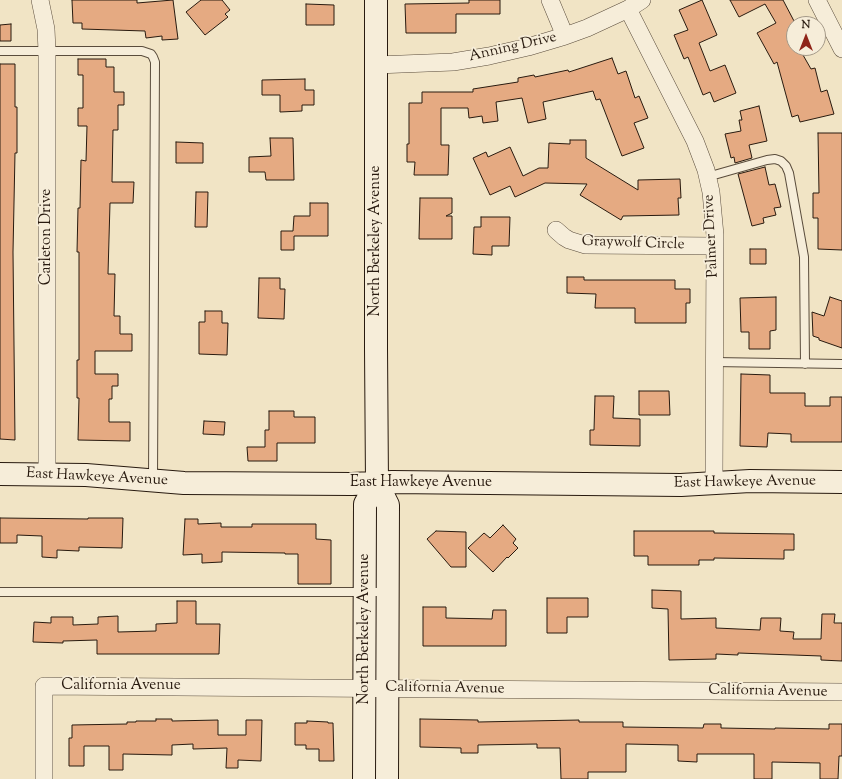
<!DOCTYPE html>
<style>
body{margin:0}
#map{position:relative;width:842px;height:779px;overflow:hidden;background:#f1e4c5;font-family:"Sorts Mill Goudy",serif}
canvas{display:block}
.north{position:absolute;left:786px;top:16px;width:40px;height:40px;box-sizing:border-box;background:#f6edd9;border:1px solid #a49988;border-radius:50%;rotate:0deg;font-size:11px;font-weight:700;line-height:16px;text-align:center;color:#281a0f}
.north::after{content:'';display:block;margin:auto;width:14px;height:18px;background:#8f2418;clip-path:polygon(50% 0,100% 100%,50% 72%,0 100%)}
</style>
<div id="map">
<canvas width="842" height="779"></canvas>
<div class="north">N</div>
</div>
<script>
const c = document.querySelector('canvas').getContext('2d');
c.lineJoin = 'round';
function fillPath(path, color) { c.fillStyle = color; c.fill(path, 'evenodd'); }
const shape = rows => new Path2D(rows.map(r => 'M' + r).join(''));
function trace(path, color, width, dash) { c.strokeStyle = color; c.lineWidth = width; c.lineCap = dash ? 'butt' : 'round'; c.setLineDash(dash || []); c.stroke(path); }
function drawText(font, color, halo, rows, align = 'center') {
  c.font = font + ' "Sorts Mill Goudy",serif'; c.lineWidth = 3.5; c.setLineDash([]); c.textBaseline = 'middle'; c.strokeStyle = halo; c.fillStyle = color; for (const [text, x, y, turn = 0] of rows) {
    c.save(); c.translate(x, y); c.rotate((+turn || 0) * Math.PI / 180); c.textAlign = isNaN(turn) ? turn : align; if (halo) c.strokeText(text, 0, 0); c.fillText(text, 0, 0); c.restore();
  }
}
const building = shape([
 [72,0,137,0,137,3,173,0,178,39,162,40,162,36,146,38,145,31,82,29,82,23,73,23,72,0],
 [201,0,222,0,230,10,225,14,228,17,205,35,186,12,201,0],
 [469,0,500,0,500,14,456,14,456,33,406,33,405,4,469,3,469,0],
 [702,0,717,35,699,43,710,71,725,65,736,93,714,102,710,92,703,95,688,57,684,59,674,35,688,30,679,10,702,0],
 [730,0,783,0,794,21,794,48,799,48,811,69,815,68,821,92,827,90,834,114,800,122,798,115,792,117,777,62,774,64,757,33,776,23,765,4,739,17,730,0],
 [306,4,334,5,334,25,306,25,306,4],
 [11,24,11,41,0,41,0,25,11,24],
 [612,58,618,74,626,71,635,98,639,96,648,118,634,123,644,148,622,156,600,99,596,100,593,91,543,102,546,119,528,123,522,98,496,102,498,121,483,123,482,116,469,118,468,108,441,108,441,145,449,145,448,175,414,175,415,162,407,162,407,144,409,144,409,103,422,103,422,92,473,92,473,89,518,82,518,78,534,75,535,77,568,70,569,72,612,58],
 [78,59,106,59,106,67,114,67,114,92,124,92,124,105,118,105,118,130,113,130,112,182,134,182,133,203,110,203,108,274,115,274,114,316,120,316,120,334,132,334,132,351,95,351,95,374,118,374,118,386,112,386,112,399,109,399,109,422,130,422,130,441,78,440,79,398,77,398,77,360,79,360,79,252,77,252,78,208,80,208,81,160,86,161,87,126,78,126,78,108,83,108,83,75,78,75,78,59],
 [0,64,15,64,15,107,17,107,17,153,15,153,13,252,15,440,0,439,0,64],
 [305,79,305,90,314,90,314,105,302,105,302,111,280,112,280,95,262,95,262,80,305,79],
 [759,106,767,141,749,145,752,158,735,163,734,157,731,158,725,134,741,131,739,120,742,120,740,111,759,106],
 [818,133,842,133,842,250,818,249,818,218,813,218,813,193,819,193,818,133],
 [270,138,293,138,294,180,266,180,265,172,249,172,249,157,271,156,270,138],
 [570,140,586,140,586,158,638,190,638,180,680,179,681,198,678,198,679,215,623,216,621,220,580,195,587,184,545,183,515,197,510,186,490,195,473,158,486,152,488,157,510,147,523,176,539,168,548,168,549,143,570,144,570,140],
 [176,142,203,143,203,163,176,163,176,142],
 [765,167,769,185,775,184,781,207,774,208,776,215,763,218,764,223,752,226,738,174,765,167],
 [196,192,208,192,207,227,195,227,196,192],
 [420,198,452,198,452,213,446,216,452,216,452,239,419,239,420,198],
 [310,203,328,203,328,236,294,236,294,250,281,250,281,231,293,231,294,216,310,216,310,203],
 [481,217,510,217,509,246,492,246,492,255,473,254,474,227,481,227,481,217],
 [750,249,766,249,766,264,750,264,750,249],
 [567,277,584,277,584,280,675,280,675,289,690,289,690,303,686,303,686,323,635,323,635,308,595,308,596,294,567,293,567,277],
 [259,278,280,278,280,289,285,289,284,319,258,318,259,278],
 [776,297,776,330,770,331,770,349,749,349,749,332,741,332,740,298,776,297],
 [830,297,842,301,842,348,819,340,819,338,813,336,812,312,824,316,830,297],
 [205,311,222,311,222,323,228,323,227,355,199,354,199,322,205,322,205,311],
 [741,374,770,375,770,393,805,393,805,406,830,406,830,397,842,397,842,442,791,442,791,434,768,433,767,447,740,446,741,374],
 [639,391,669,391,670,415,639,415,639,391],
 [595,396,614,396,613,418,640,419,640,446,590,445,590,430,594,430,595,396],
 [269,411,294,411,294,417,315,417,315,443,277,443,277,461,248,461,247,447,265,447,265,430,269,430,269,411],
 [204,421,225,422,224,435,203,434,204,421],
 [0,518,88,519,88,518,123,518,122,548,79,547,79,551,57,550,57,558,42,557,42,536,17,535,17,543,0,543,0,518],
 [185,519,198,519,198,524,221,523,221,527,252,527,252,524,316,524,316,539,331,540,331,584,298,584,298,554,285,554,285,553,222,552,222,562,202,563,202,554,183,555,185,519],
 [503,525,516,539,513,543,518,548,508,558,507,557,493,572,468,548,484,533,490,538,503,525],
 [436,531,466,532,466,567,451,567,427,539,436,531],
 [634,531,714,531,714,533,794,534,794,550,784,550,784,559,714,558,714,560,699,560,699,565,648,565,648,556,634,556,634,531],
 [652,590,681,591,681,619,716,618,716,628,760,630,761,618,781,618,780,631,794,632,793,639,821,639,822,614,835,614,834,623,842,623,842,661,821,660,821,656,738,653,738,655,716,654,716,659,669,660,668,609,652,608,652,590],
 [547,598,588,598,588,617,567,617,567,633,547,633,547,598],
 [177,601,196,601,196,624,220,624,219,654,97,654,97,640,63,641,63,643,33,642,34,622,51,623,51,617,73,617,73,625,98,624,98,617,118,616,118,632,156,631,156,624,177,623,177,601],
 [423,607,446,607,446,618,492,619,493,610,506,610,506,646,423,646,423,607],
 [156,719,172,719,172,721,218,720,218,735,246,735,246,720,262,720,261,761,238,760,238,768,226,768,227,748,193,749,193,744,172,745,172,755,123,754,123,770,109,770,109,746,84,746,84,766,69,766,69,738,72,738,72,725,127,724,127,722,136,722,136,721,156,721,156,719],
 [420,719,478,720,478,722,579,720,579,722,623,722,623,727,703,728,704,724,721,724,721,728,775,729,775,728,829,729,829,724,842,724,842,756,839,756,838,779,820,779,820,763,772,762,772,779,754,779,754,754,697,754,697,762,678,761,678,745,626,744,626,772,588,772,588,779,561,779,560,748,537,748,537,744,478,745,478,753,461,753,461,748,420,747,420,719],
 [307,721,328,722,328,723,333,723,334,761,319,761,319,749,306,749,306,745,295,745,295,723,307,723,307,721]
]);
fillPath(building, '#e5aa82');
trace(building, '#281a0f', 1);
const lane = shape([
 [0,51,142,51,151,54,153,57,155,62,153,479],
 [707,177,767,160,775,159,781,161,786,166,789,173,804,257,805,364],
 [714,362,842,364],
 [0,592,387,592]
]);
const street = shape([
 [40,0,46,29,47,51,47,474],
 [550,0,565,36],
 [817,0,842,49],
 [628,9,695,141,706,170,711,192,715,235,714,483],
 [376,65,453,62,489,56,528,47,565,36,587,28,628,9,642,0],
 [556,230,564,237,569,240,585,245,715,246],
 [44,779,44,686,842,692]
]);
const secondary = shape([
 [376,0,376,349,377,483,388,505,387,779],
 [0,474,86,475,184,483,352,484,392,482,681,485,750,481,842,482],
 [364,779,365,504,377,483]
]);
trace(lane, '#5a4c3c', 10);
trace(street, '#5a4c3c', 18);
trace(secondary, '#281a0f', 24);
trace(lane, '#f6edd9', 8);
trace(street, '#f6edd9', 17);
trace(secondary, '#f6edd9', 22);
drawText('15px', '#281a0f', '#f6edd9', [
 ["Anning Drive",513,48,-13],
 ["Palmer Drive",712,236,-93],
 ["Carleton Drive",47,237,-90],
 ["North Berkeley Avenue",376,241,-90],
 ["Graywolf Circle",633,244,2],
 ["East Hawkeye Avenue",97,478,3],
 ["East Hawkeye Avenue",421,483],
 ["East Hawkeye Avenue",745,483,-1],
 ["North Berkeley Avenue",365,629,-90],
 ["California Avenue",121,686],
 ["California Avenue",445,689,1],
 ["California Avenue",768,692,1]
]);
</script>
